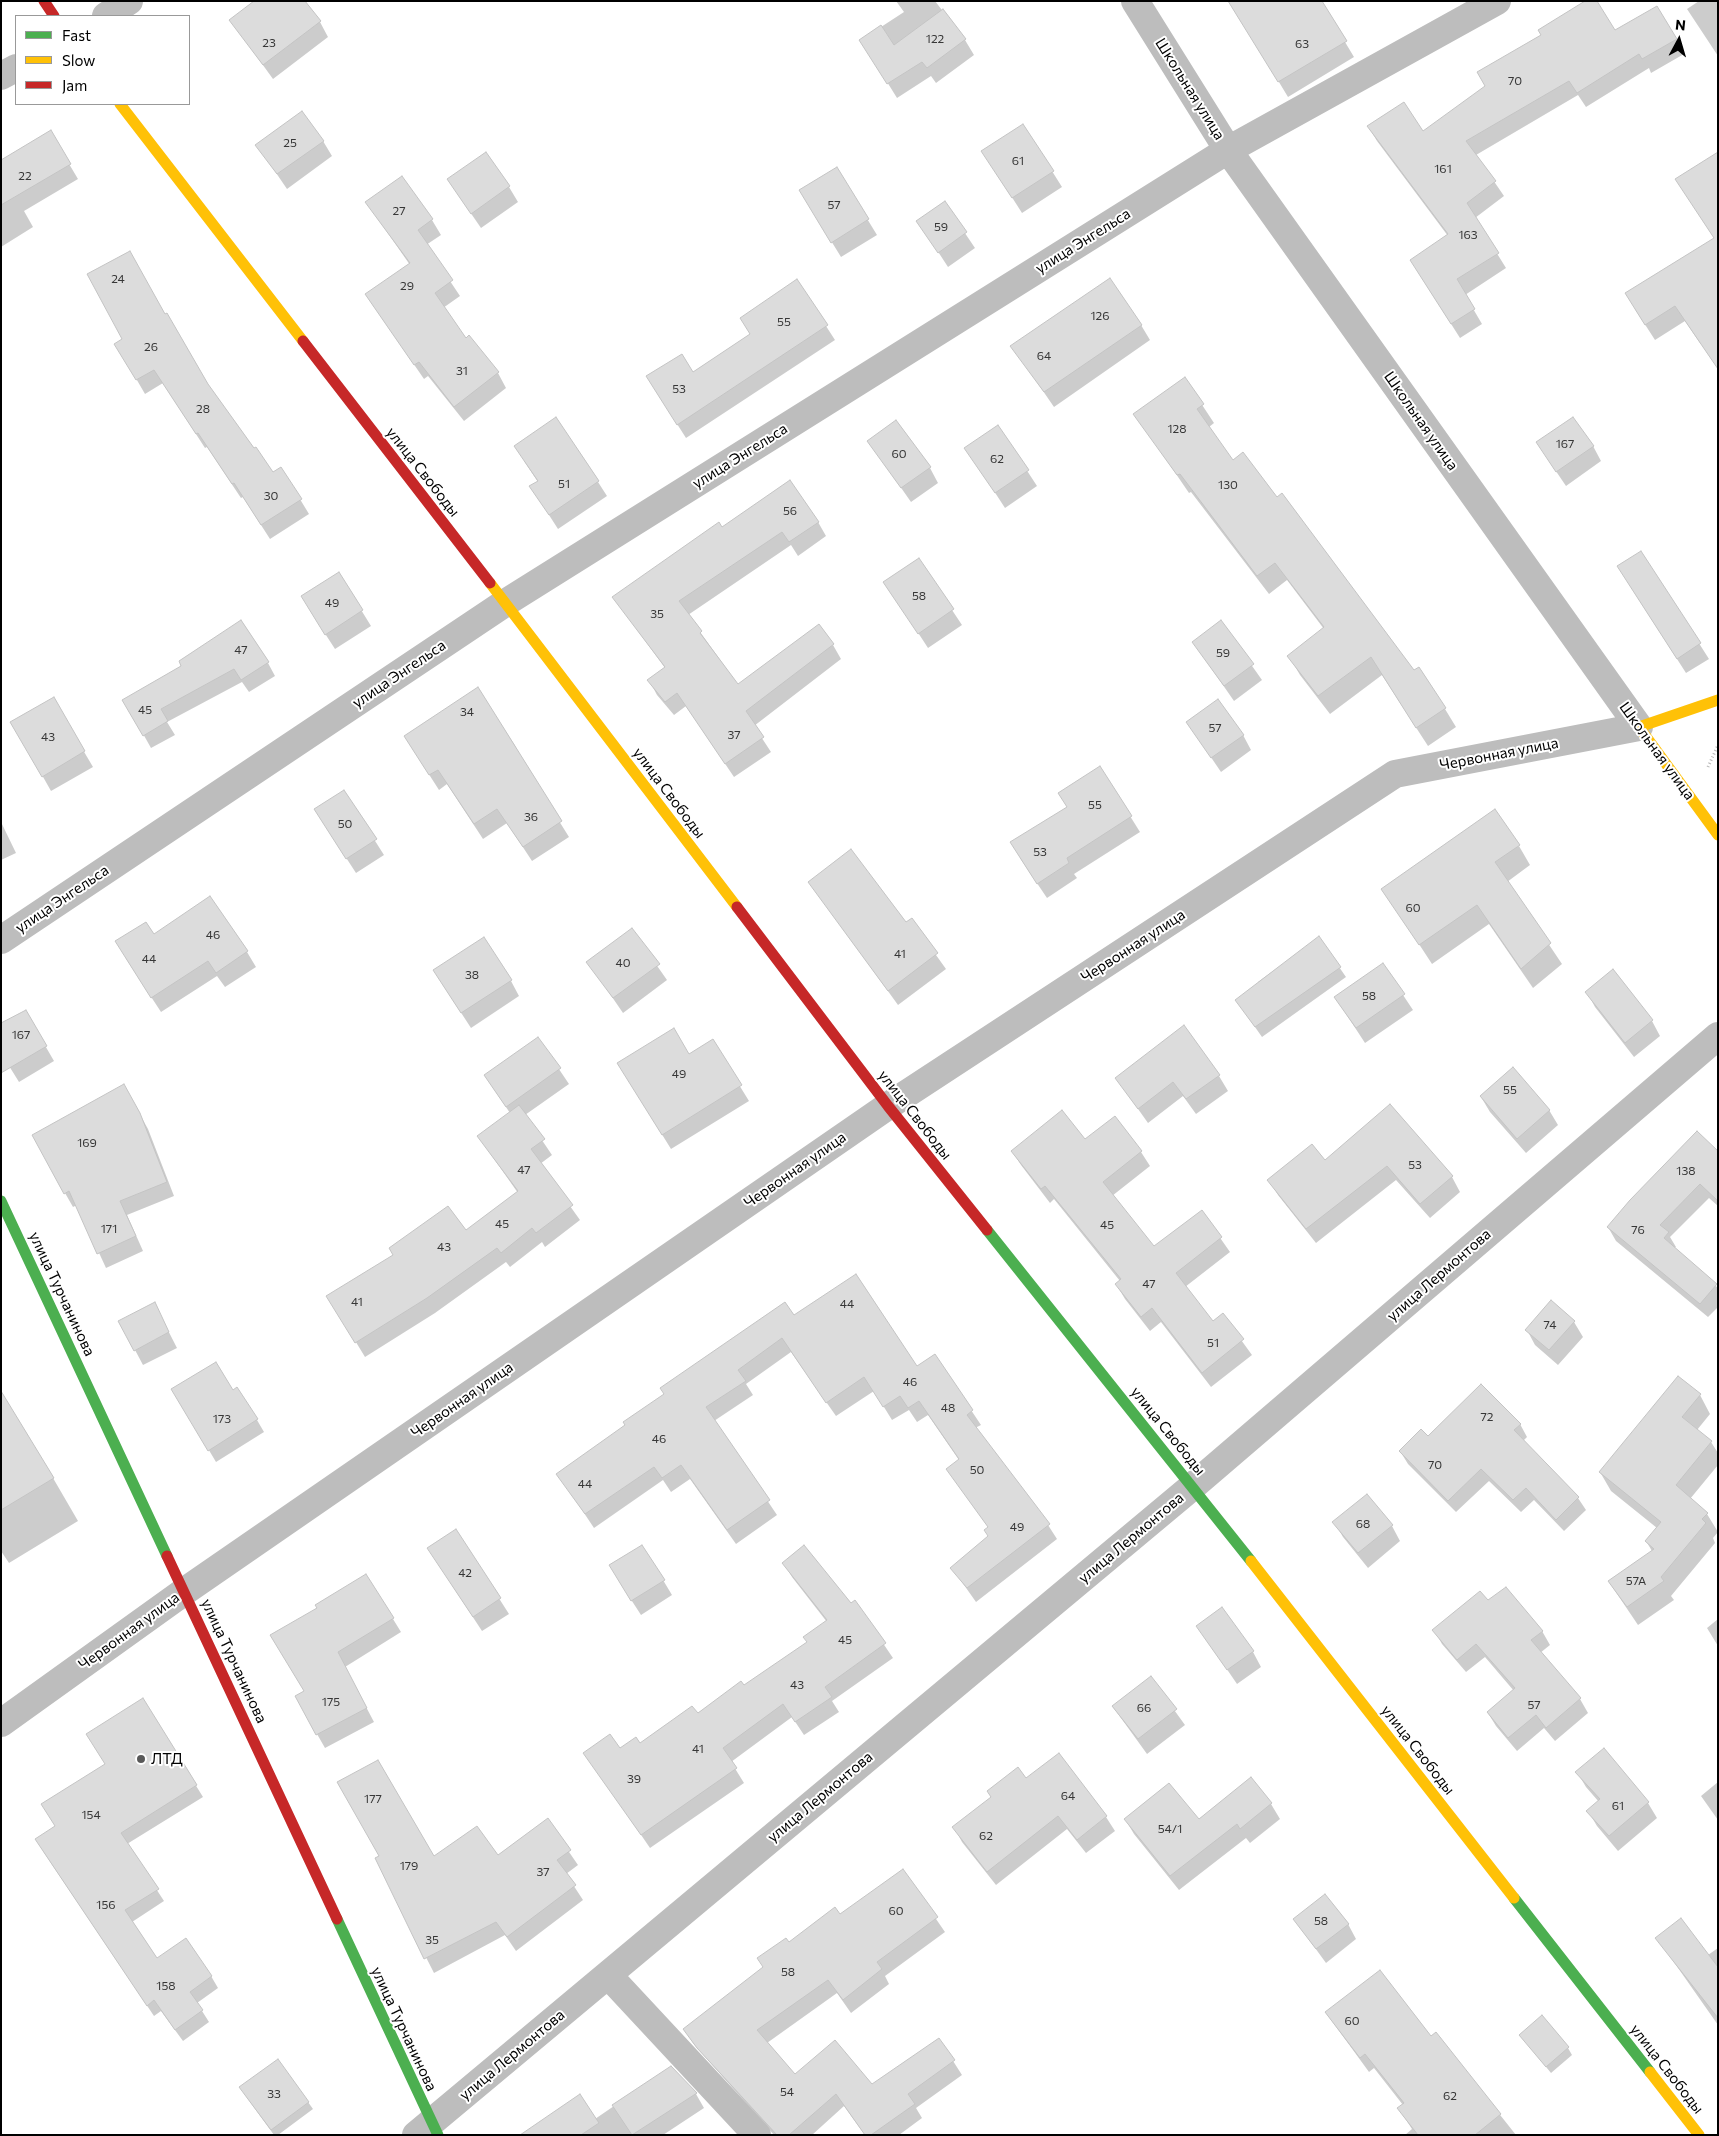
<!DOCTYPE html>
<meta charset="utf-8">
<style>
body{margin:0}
#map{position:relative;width:1719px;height:2136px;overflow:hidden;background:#fff;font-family:Commissioner,sans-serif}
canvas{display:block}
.frame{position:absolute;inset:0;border:2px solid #000;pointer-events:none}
.legend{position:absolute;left:15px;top:15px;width:175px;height:90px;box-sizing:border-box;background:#fff;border:1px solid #999;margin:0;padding:6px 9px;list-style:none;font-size:15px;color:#000}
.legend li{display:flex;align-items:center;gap:10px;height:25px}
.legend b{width:25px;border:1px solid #999}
.north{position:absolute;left:1654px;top:15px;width:50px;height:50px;-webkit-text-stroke:4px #fff;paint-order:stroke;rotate:6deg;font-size:14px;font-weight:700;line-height:20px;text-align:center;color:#000}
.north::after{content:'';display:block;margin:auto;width:18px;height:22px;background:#000;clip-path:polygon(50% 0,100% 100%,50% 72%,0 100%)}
</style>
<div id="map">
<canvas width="1719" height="2136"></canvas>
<div class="frame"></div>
<ul class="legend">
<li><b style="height:6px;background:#4caf50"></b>Fast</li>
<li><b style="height:6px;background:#ffc107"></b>Slow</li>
<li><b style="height:6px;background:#c62828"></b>Jam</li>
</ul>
<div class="north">N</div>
</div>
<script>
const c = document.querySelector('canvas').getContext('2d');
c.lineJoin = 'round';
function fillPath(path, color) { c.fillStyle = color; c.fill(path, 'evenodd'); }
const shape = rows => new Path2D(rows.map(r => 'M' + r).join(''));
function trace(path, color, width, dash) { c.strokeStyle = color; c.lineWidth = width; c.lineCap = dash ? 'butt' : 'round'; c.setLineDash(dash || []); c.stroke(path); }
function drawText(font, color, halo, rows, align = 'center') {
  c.font = font + ' Commissioner,sans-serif'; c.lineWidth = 4; c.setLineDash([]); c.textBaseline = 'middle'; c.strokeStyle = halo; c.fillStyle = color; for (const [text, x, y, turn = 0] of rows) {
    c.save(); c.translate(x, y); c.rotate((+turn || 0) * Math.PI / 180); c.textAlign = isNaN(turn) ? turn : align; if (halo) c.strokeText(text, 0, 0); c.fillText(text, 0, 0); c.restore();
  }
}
fillPath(shape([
 [896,1,935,1,965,40,974,55,936,83,931,76,897,98,861,40,904,12],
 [1230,1,1345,42,1354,57,1288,97],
 [1699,1,1718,1,1718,56,1687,9],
 [231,21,320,22,328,37,273,79],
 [1615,32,1676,39,1684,54,1651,73,1649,68,1586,107,1578,95,1476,155,1504,196,1475,218,1506,268,1465,295,1482,324,1460,338,1420,275,1448,236,1377,141,1368,126,1423,133],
 [1023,125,1062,187,1022,213,992,166],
 [50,132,78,179,24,211,33,227,1,247,1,161],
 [323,141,332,156,287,189,257,145],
 [836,168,877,235,841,257,809,205],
 [448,180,509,187,518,202,481,228],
 [944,202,975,248,948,267,918,221],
 [367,203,432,220,441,235,426,245,460,296,443,308,466,340,498,373,506,388,464,421,428,376,424,379,366,295,410,265],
 [1712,240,1718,331,1700,343,1685,321,1655,340,1635,309],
 [797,281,835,340,686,438,656,391,693,374,751,335],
 [165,316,207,385,273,474,281,468,309,514,270,539,243,497,241,498,207,447,205,448,163,383,145,394,116,344],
 [1141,325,1150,340,1054,407,1012,346],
 [1185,379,1214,423,1209,427,1233,461,1414,672,1445,709,1456,727,1428,746,1382,675,1330,714,1300,675,1289,656,1324,629,1287,580,1269,594,1191,492,1189,493,1135,414],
 [998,426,1037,486,1005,508,966,448],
 [869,442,930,468,938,483,911,502],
 [1593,446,1601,461,1566,486,1547,458],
 [524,461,598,482,607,496,558,529,531,487,538,482],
 [818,522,826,536,798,556,791,545,688,615,738,685,833,645,841,659,754,726,771,752,734,777,686,706,674,715,657,695,649,680,665,668,614,598,722,528],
 [1641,552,1709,659,1686,673,1627,581],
 [918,559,962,625,928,648,885,582],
 [339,574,371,626,335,649,311,612],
 [1221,622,1262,680,1234,701,1193,642],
 [268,663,275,676,249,692,242,682,167,722,175,735,151,748,124,700,183,667],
 [477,689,514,744,522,759,521,760,569,837,532,861,507,823,483,839,447,784,439,790,405,737],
 [53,699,93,767,51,791,12,722],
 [1187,722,1243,735,1251,750,1221,772],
 [1100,768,1140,832,1074,874,1077,878,1047,898,1020,858,1067,808],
 [344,792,384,855,356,873,315,810],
 [1,822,16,853,1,860],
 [1519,846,1530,865,1507,882,1562,964,1533,988,1489,924,1432,964,1383,889],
 [809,882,906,923,911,920,946,969,898,1005],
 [632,930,667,980,623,1013,588,962],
 [154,936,247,952,256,967,225,987,217,976,161,1012,125,957],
 [1319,938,1346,977,1262,1037,1243,1010,1259,984,1258,982],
 [1383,965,1413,1010,1365,1043,1335,997],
 [1613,971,1652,1021,1660,1036,1634,1057,1595,1007,1587,992],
 [511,981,519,996,471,1028,443,985],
 [25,1011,54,1061,19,1082,1,1053],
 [538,1038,569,1084,525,1115,552,1155,540,1164,580,1220,545,1247,542,1242,510,1267,506,1262,435,1313,365,1357,337,1311,465,1232,518,1193,478,1136,510,1113,485,1076],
 [712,1041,749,1101,671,1149,627,1078,689,1055],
 [1219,1076,1228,1091,1196,1114,1183,1096,1148,1123,1116,1078],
 [124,1086,148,1129,174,1196,127,1215,143,1251,106,1268,77,1205,73,1207,65,1193],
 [1481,1097,1549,1110,1558,1125,1526,1153,1490,1112],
 [1390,1106,1452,1177,1460,1192,1430,1218,1396,1180,1316,1243,1278,1195,1269,1180,1325,1162],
 [1085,1141,1141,1152,1150,1166,1112,1196,1154,1247,1202,1212,1230,1252,1185,1287,1213,1323,1223,1315,1252,1355,1211,1387,1161,1322,1150,1331,1125,1299,1116,1284,1120,1281,1054,1199,1050,1203,1021,1165,1012,1151],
 [1718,1153,1718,1206,1709,1198,1670,1237,1676,1247,1674,1248,1718,1288,1718,1307,1708,1317,1616,1241,1608,1227],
 [154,1303,177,1348,143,1365,135,1350],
 [794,1317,916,1367,935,1356,981,1425,975,1428,1048,1525,1057,1539,976,1602,952,1568,989,1537,989,1528,947,1469,959,1460,928,1415,917,1422,909,1410,892,1420,874,1391,836,1416,791,1352,746,1384,753,1395,714,1421,777,1515,736,1544,690,1479,671,1492,663,1480,594,1528,558,1474],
 [1574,1322,1583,1337,1558,1365,1535,1345,1527,1330],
 [173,1390,232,1391,257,1420,264,1432,216,1462],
 [1700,1395,1710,1414,1697,1430,1711,1442,1718,1453,1718,1465,1690,1499,1707,1514,1718,1532,1713,1538,1715,1543,1671,1596,1674,1600,1638,1625,1609,1582,1652,1551,1646,1541,1657,1528,1611,1491,1600,1472],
 [1,1416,53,1478,78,1521,9,1563,1,1551],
 [1520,1424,1527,1437,1523,1441,1578,1498,1586,1510,1564,1531,1534,1500,1521,1512,1489,1481,1456,1512,1408,1464,1400,1451,1428,1438],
 [1334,1522,1392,1526,1400,1541,1368,1568,1343,1537],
 [456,1531,509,1614,482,1631,438,1564],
 [784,1563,851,1605,855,1602,893,1658,832,1701,839,1712,804,1735,792,1717,731,1762,744,1783,650,1848,585,1753,640,1745,744,1687,809,1643,827,1622,792,1577],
 [663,1580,672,1595,641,1615,619,1581],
 [1488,1602,1542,1631,1550,1645,1540,1653,1580,1699,1588,1713,1555,1741,1544,1728,1517,1751,1496,1726,1488,1713,1514,1691,1485,1657,1466,1672,1442,1644,1434,1630],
 [393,1619,401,1632,345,1667,374,1722,325,1748,317,1734,305,1692,280,1650],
 [1718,1619,1718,1646,1707,1628],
 [1198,1627,1253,1652,1261,1667,1237,1684],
 [1151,1678,1185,1725,1147,1754,1113,1707],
 [143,1700,203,1797,127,1844,164,1901,132,1922,157,1960,211,1976,218,1988,197,2003,209,2022,183,2041,161,2011,154,2016,43,1851,56,1826,106,1765],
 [1059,1755,1106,1817,1115,1831,1086,1853,1067,1829,996,1885,962,1842,954,1827,992,1797,1026,1780],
 [1577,1772,1648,1803,1657,1818,1618,1851,1597,1826,1588,1811,1599,1802,1586,1787],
 [1251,1779,1271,1804,1280,1819,1250,1843,1246,1838,1179,1890,1134,1834,1125,1819,1198,1820],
 [1718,1782,1718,1820,1701,1796],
 [547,1820,578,1865,566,1874,583,1900,516,1951,505,1935,434,1973,376,1859,497,1856],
 [903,1871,945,1932,885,1976,889,1984,851,2013,837,1993,767,2043,795,2075,872,2086,939,2039,962,2075,916,2108,922,2118,899,2135,865,2135,844,2106,812,2135,774,2135,693,2043,685,2030,764,1968,788,1944,840,1916],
 [1294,1919,1348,1924,1356,1939,1326,1963],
 [1657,1938,1708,1955,1718,1948,1718,2025],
 [1326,2013,1431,2038,1436,2034,1516,2135,1405,2135,1412,2129,1399,2109,1403,2105,1374,2068,1369,2072],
 [1520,2035,1568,2048,1572,2055,1551,2073],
 [671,2067,696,2094,704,2108,663,2135,538,2135,595,2119],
 [245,2095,308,2102,313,2109,278,2135,274,2135]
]), '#0003');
const building = shape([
 [254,1,305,1,321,21,263,65,229,20,254,1],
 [1228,1,1322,1,1347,41,1278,82,1228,1],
 [1585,1,1597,1,1615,30,1657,6,1677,39,1642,59,1639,54,1577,93,1569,81,1466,141,1496,181,1467,203,1499,253,1457,279,1475,309,1451,324,1410,260,1448,234,1367,126,1404,102,1423,131,1485,86,1477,72,1541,35,1538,30,1585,1],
 [943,9,966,39,927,68,922,62,887,84,859,40,881,25,894,45,943,9],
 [302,111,324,141,277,174,255,145,302,111],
 [1023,124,1054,171,1012,198,981,151,1023,124],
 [51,130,71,164,1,205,1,160,51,130],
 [486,152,510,186,471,214,447,179,486,152],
 [1718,152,1718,369,1675,306,1645,325,1625,293,1714,238,1675,179,1718,152],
 [837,167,869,219,831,243,799,190,837,167],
 [402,176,433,219,418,230,453,280,435,293,466,338,469,335,499,372,454,407,419,362,414,365,365,294,410,263,365,202,402,176],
 [945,201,967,232,938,253,916,221,945,201],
 [130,251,165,314,167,313,208,384,254,448,256,447,273,472,281,467,302,499,261,525,234,483,232,484,198,433,196,434,154,370,136,380,114,344,122,339,87,274,130,251],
 [1110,278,1142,325,1044,392,1010,346,1110,278],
 [797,279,828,325,677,425,646,376,682,354,693,372,750,334,740,318,797,279],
 [1185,377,1204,404,1197,409,1233,460,1243,452,1277,497,1282,493,1414,670,1419,667,1446,708,1416,728,1371,657,1318,696,1287,656,1324,627,1275,563,1257,576,1180,474,1177,475,1133,414,1185,377],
 [556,417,599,481,549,515,529,486,538,481,514,446,556,417],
 [1573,417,1594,446,1556,472,1536,442,1573,417],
 [896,420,931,467,901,488,867,441,896,420],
 [998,425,1029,470,995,493,964,448,998,425],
 [790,480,819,522,789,542,782,532,679,601,702,631,700,633,738,684,819,624,834,644,746,711,764,737,725,764,677,693,665,702,647,680,665,667,612,597,719,522,722,527,790,480],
 [1641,551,1701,643,1677,659,1617,566,1641,551],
 [919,558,954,609,918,634,883,582,919,558],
 [339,572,363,610,325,635,301,596,339,572],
 [241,620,269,662,241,680,234,669,161,709,168,721,143,736,122,700,181,666,179,661,241,620],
 [1221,620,1254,664,1224,686,1192,642,1221,620],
 [478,687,562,821,523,847,497,809,474,824,438,770,429,775,404,736,478,687],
 [54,697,85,751,42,777,10,722,54,697],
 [1218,699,1244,735,1211,758,1186,722,1218,699],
 [1100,766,1132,816,1067,858,1069,863,1037,884,1010,842,1067,807,1058,793,1100,766],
 [344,790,377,839,346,859,314,809,344,790],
 [1495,809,1520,845,1495,862,1551,943,1521,969,1477,905,1419,945,1381,889,1495,809],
 [851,849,906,922,912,918,938,953,888,991,808,882,851,849],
 [210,896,248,951,216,973,208,961,151,998,115,941,146,922,154,934,210,896],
 [632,928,660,964,613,998,586,962,632,928],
 [1319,936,1341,967,1255,1027,1235,1000,1319,936],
 [484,937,512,980,461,1013,433,970,484,937],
 [1383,963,1405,994,1356,1028,1334,997,1383,963],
 [1613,969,1653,1020,1625,1043,1585,992,1613,969],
 [26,1010,47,1046,1,1073,1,1023,26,1010],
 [1184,1025,1220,1075,1186,1099,1173,1082,1138,1109,1115,1078,1184,1025],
 [674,1028,689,1054,713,1039,742,1085,662,1135,617,1063,674,1028],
 [538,1037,561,1068,506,1107,484,1075,538,1037],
 [1513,1067,1550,1110,1517,1139,1480,1096,1513,1067],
 [124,1084,140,1113,167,1182,120,1201,136,1236,97,1254,69,1191,64,1194,32,1135,124,1084],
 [1390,1104,1453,1176,1420,1204,1387,1166,1306,1229,1267,1180,1312,1144,1325,1160,1390,1104],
 [519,1105,545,1139,531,1149,573,1205,536,1233,532,1228,501,1253,497,1248,427,1298,355,1343,326,1296,393,1255,389,1248,448,1206,466,1230,518,1191,477,1136,519,1105],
 [1062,1110,1085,1139,1115,1116,1142,1151,1103,1182,1154,1246,1202,1210,1222,1237,1176,1273,1213,1321,1223,1313,1244,1339,1202,1373,1152,1308,1141,1317,1115,1284,1121,1279,1045,1186,1041,1189,1011,1151,1062,1110],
 [1697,1131,1718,1151,1718,1201,1700,1184,1660,1225,1669,1232,1664,1238,1717,1284,1700,1304,1607,1227,1630,1200,1697,1131],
 [856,1274,917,1366,935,1354,973,1410,967,1415,1050,1524,967,1588,950,1568,988,1536,984,1530,988,1527,946,1469,959,1459,919,1401,908,1408,900,1396,883,1407,864,1377,826,1403,782,1338,738,1370,746,1381,706,1407,770,1500,727,1530,681,1465,662,1478,654,1467,585,1514,556,1474,625,1425,623,1422,664,1394,660,1388,785,1302,794,1315,856,1274],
 [1551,1300,1575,1321,1549,1350,1525,1330,1551,1300],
 [155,1302,169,1332,134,1351,118,1321,155,1302],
 [216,1362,233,1390,237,1387,258,1419,208,1451,171,1389,216,1362],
 [1678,1376,1701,1394,1682,1417,1712,1441,1676,1485,1708,1513,1702,1519,1706,1523,1661,1577,1664,1581,1627,1607,1608,1581,1654,1549,1645,1541,1661,1522,1599,1472,1678,1376],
 [1481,1384,1521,1424,1514,1430,1579,1497,1556,1520,1526,1488,1513,1500,1481,1469,1448,1501,1399,1451,1421,1429,1428,1436,1481,1384],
 [1,1391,54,1478,1,1510,1,1391],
 [1367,1494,1393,1525,1358,1553,1332,1522,1367,1494],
 [456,1529,501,1598,473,1617,427,1548,456,1529],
 [642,1545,665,1580,631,1601,609,1565,642,1545],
 [804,1545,851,1603,855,1600,886,1643,825,1687,832,1697,795,1722,783,1704,723,1748,737,1768,641,1835,583,1753,610,1734,620,1748,636,1737,640,1743,692,1706,698,1713,741,1681,744,1685,807,1642,803,1637,827,1620,782,1563,804,1545],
 [366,1574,394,1618,338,1652,367,1708,316,1735,295,1696,304,1691,270,1635,317,1608,315,1605,366,1574],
 [1506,1587,1543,1631,1531,1640,1581,1698,1546,1728,1536,1715,1508,1738,1487,1712,1515,1688,1476,1644,1457,1660,1432,1630,1480,1591,1488,1600,1506,1587],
 [1222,1607,1254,1651,1227,1670,1196,1626,1222,1607],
 [1151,1676,1177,1709,1138,1739,1112,1706,1151,1676],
 [143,1698,197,1785,121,1833,159,1889,125,1910,157,1958,186,1938,212,1976,190,1992,203,2010,175,2030,154,2000,147,2006,35,1839,55,1826,41,1804,105,1764,86,1734,143,1698],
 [1604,1748,1649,1802,1609,1836,1586,1811,1600,1799,1575,1772,1604,1748],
 [1059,1753,1107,1816,1077,1840,1058,1816,987,1872,952,1827,991,1797,987,1791,1018,1767,1026,1778,1059,1753],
 [378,1760,434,1856,477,1826,498,1855,548,1818,571,1850,557,1860,576,1885,507,1937,496,1922,424,1959,375,1858,379,1856,337,1782,378,1760],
 [1251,1777,1272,1803,1240,1829,1237,1824,1170,1876,1124,1819,1169,1783,1199,1819,1251,1777],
 [903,1869,938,1917,877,1962,882,1969,843,2000,828,1980,757,2030,795,2074,835,2040,872,2084,939,2038,955,2060,908,2094,915,2104,871,2135,865,2135,836,2094,789,2135,777,2135,697,2048,683,2029,763,1967,757,1958,786,1938,789,1942,835,1907,840,1914,903,1869],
 [1325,1894,1349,1924,1316,1949,1293,1919,1325,1894],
 [1681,1918,1718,1967,1718,2018,1655,1938,1681,1918],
 [1380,1970,1431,2036,1436,2032,1501,2114,1475,2135,1418,2135,1397,2108,1404,2103,1365,2054,1360,2058,1325,2012,1380,1970],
 [1542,2015,1569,2047,1546,2067,1519,2035,1542,2015],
 [278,2059,309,2102,271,2130,239,2087,278,2059],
 [671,2066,697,2093,632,2135,612,2105,671,2066],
 [580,2094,599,2123,581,2135,520,2135,580,2094]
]);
fillPath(building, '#dcdcdc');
trace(building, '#c4c4c4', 1);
trace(shape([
 [1708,767,1718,745]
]), '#b8b8b8', 3, [1, 2.5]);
trace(shape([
 [106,16,129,1],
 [1,76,16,68],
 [1,940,505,603,1228,150,1497,1],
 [1,1723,185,1591,888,1106,1395,774,1639,727,1228,150,1135,1],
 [608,1975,757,2135],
 [416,2135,1193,1486,1718,1036]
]), '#bdbdbd', 28);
trace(shape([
 [1,1201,167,1556],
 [987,1230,1251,1561],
 [1514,1898,1650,2072],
 [337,1919,438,2135]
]), '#4caf50', 11);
trace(shape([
 [120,104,303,341],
 [490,583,737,907],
 [1718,700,1639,727,1718,835],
 [1251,1561,1514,1898],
 [1650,2072,1699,2135]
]), '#ffc107', 11);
trace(shape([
 [44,1,54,16],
 [303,341,490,583],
 [737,907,888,1106,987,1230],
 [167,1556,337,1919]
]), '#c62828', 11);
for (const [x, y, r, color] of [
 [141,1759,5,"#595959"]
]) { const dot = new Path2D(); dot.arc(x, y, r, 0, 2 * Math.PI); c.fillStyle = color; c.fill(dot); trace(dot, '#fff', 2); }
drawText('12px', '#373737', null, [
 ["122",935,39],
 ["23",269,43],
 ["63",1302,44],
 ["70",1515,81],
 ["25",290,143],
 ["61",1018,161],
 ["161",1443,169],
 ["22",25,176],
 ["57",834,205],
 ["27",399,211],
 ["59",941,227],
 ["163",1468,235],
 ["24",118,279],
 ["29",407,286],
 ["126",1100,316],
 ["55",784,322],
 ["26",151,347],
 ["64",1044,356],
 ["31",462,371],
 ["53",679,389],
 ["28",203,409],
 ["128",1177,429],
 ["167",1565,444],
 ["60",899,454],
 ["62",997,459],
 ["51",564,484],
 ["130",1228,485],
 ["30",271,496],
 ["56",790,511],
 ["58",919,596],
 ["49",332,603],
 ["35",657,614],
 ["47",241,650],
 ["59",1223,653],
 ["45",145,710],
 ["34",467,712],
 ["57",1215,728],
 ["37",734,735],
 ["43",48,737],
 ["55",1095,805],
 ["36",531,817],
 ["50",345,824],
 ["53",1040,852],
 ["60",1413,908],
 ["46",213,935],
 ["41",900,954],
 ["44",149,959],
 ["40",623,963],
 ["38",472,975],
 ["58",1369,996],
 ["167",21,1035],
 ["49",679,1074],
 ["55",1510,1090],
 ["169",87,1143],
 ["53",1415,1165],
 ["47",524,1170],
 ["138",1686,1171],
 ["45",502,1224],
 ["45",1107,1225],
 ["171",109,1229],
 ["76",1638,1230],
 ["43",444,1247],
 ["47",1149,1284],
 ["41",357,1302],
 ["44",847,1304],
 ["74",1550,1325],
 ["51",1213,1343],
 ["46",910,1382],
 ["48",948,1408],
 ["72",1487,1417],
 ["173",222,1419],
 ["46",659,1439],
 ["70",1435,1465],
 ["50",977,1470],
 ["44",585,1484],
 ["68",1363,1524],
 ["49",1017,1527],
 ["42",465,1573],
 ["57А",1636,1581],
 ["45",845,1640],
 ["43",797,1685],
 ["175",331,1702],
 ["57",1534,1705],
 ["66",1144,1708],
 ["41",698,1749],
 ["39",634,1779],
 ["64",1068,1796],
 ["177",373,1799],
 ["61",1618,1806],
 ["154",91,1815],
 ["54/1",1170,1829],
 ["62",986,1836],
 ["179",409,1866],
 ["37",543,1872],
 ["156",106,1905],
 ["60",896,1911],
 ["58",1321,1921],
 ["35",432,1940],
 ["58",788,1972],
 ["158",166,1986],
 ["60",1352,2021],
 ["54",787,2092],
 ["33",274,2094],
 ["62",1450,2096]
]);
drawText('15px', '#000', '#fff', [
 ["Школьная улица",1190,89,58],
 ["улица Энгельса",1083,241,-32],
 ["Школьная улица",1421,421,55],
 ["улица Энгельса",740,456,-32],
 ["улица Свободы",423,472,52],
 ["улица Энгельса",399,674,-34],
 ["Школьная улица",1657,751,54],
 ["Червонная улица",1499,754,-11],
 ["улица Свободы",669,793,53],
 ["улица Энгельса",62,899,-34],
 ["Червонная улица",1133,946,-33],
 ["улица Свободы",915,1115,52],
 ["Червонная улица",795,1170,-35],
 ["улица Лермонтова",1439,1275,-41],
 ["улица Турчанинова",62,1294,65],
 ["Червонная улица",462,1400,-35],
 ["улица Свободы",1168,1431,51],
 ["улица Лермонтова",1131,1538,-40],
 ["Червонная улица",129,1631,-36],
 ["улица Турчанинова",234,1661,65],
 ["улица Свободы",1418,1750,52],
 ["улица Лермонтова",820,1797,-40],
 ["улица Турчанинова",404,2029,65],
 ["улица Лермонтова",512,2055,-40],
 ["улица Свободы",1667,2069,52]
]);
drawText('15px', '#000', '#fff', [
 ["ЛТД",151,1759]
], 'left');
</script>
